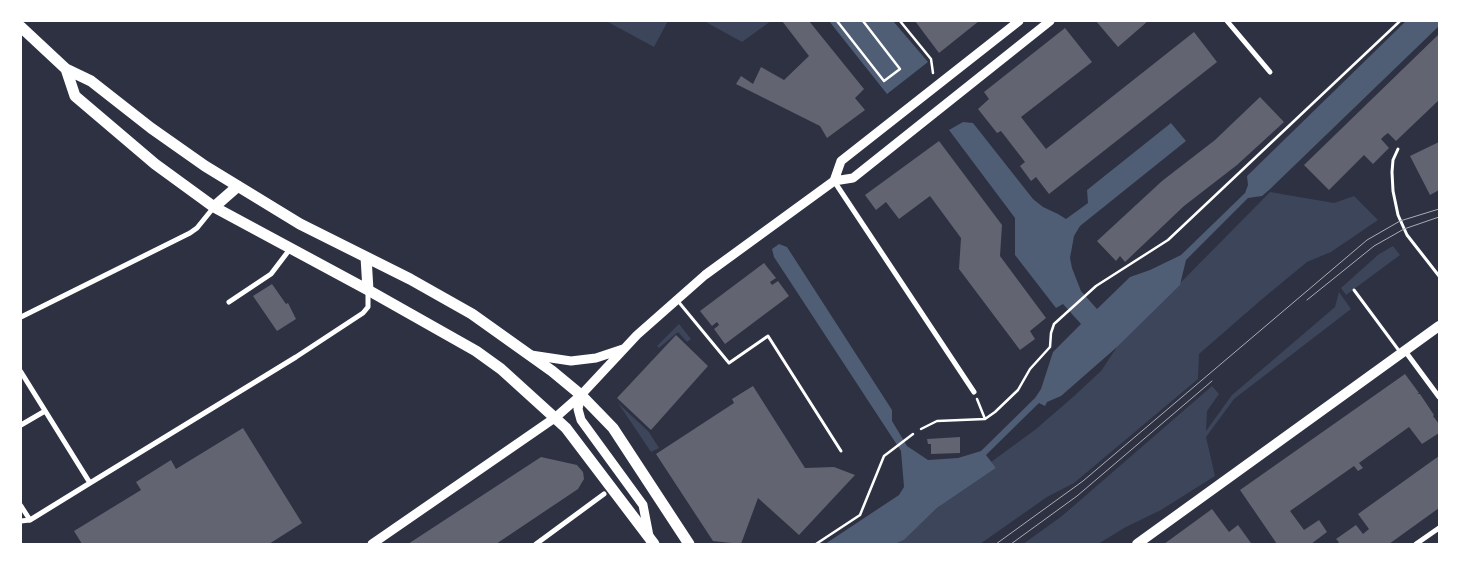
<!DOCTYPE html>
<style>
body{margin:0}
#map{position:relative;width:1460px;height:565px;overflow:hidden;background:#2d3142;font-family:Bitter,serif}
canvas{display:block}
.frame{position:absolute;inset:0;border:22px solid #fff;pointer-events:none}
</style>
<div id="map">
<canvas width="1460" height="565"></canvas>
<div class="frame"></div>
</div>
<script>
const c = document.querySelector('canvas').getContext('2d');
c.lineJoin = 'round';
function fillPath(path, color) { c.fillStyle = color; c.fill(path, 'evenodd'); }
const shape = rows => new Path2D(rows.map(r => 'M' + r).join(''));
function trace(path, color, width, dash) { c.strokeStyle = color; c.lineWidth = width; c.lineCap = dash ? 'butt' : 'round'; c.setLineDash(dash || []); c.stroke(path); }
fillPath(shape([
 [606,21,668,21,654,47],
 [704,21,771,21,742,42],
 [1270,192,1334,203,1354,196,1378,220,1331,252,1307,262,1261,300,1199,354,1198,379,1074,483,1047,497,980,544,895,544,904,540,937,508,996,468,991,462,1036,429,1073,397,1101,371,1117,347],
 [1393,246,1400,255,1346,295,1341,288,1379,254],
 [1339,292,1351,309,1234,399,1206,437,1215,476,1161,510,1126,527,1098,544,1023,544,1062,516,1212,386,1219,394,1207,411,1206,431,1232,395,1335,307],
 [679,324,691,339,687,342,678,332,659,348,657,346],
 [618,403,649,432,659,448,651,452]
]), '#3c4559');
fillPath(shape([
 [829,21,893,21,928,62,887,94],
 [1406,21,1439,21,1439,26,1269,190,1262,196,1248,198,1186,260,1180,285,1117,347,1061,396,1047,402,1045,406,1039,403,986,455,996,468,937,508,904,540,895,544,825,544,899,495,904,487,901,451,774,257,772,249,779,244,787,247,892,410,892,421,907,446,928,460,958,458,981,451,1035,398,1041,389,1053,352,1081,324,1063,304,1056,308,1015,255,1015,218,949,130,963,122,973,123,1033,199,1043,207,1058,214,1066,219,1088,203,1087,190,1171,123,1186,141,1080,226,1074,236,1070,258,1072,268,1081,291,1097,309,1130,277,1150,270,1181,255,1245,193,1248,185,1247,176]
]), '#4f5d75');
fillPath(shape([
 [782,21,809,21,864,89,855,98,865,110,827,138,820,126,736,84,741,76,753,84,761,67,784,80,809,56],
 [915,21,979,21,939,53],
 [1096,21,1148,21,1118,47],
 [1065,28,1092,62,1021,117,1046,149,1194,32,1217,62,1049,194,1036,177,1031,181,1020,166,1025,162,1001,131,997,133,978,109,989,99,984,92],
 [1439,34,1439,100,1396,141,1388,133,1384,136,1381,139,1389,148,1373,164,1364,155,1329,190,1304,165],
 [1260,97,1284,122,1237,165,1184,206,1125,262,1120,256,1116,261,1097,241,1162,181,1215,140],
 [939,141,1002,225,1000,256,1046,318,1030,331,1035,339,1020,350,959,269,961,238,930,196,899,219,886,202,876,210,865,195],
 [1439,142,1439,190,1430,195,1410,156],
 [764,263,776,278,770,282,772,285,778,281,789,296,725,344,714,329,719,325,717,322,712,326,700,311],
 [272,284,286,304,288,303,296,319,277,331,253,296],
 [676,335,708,366,651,430,617,398],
 [1405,374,1419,393,1417,394,1420,394,1434,415,1433,416,1439,424,1439,433,1422,444,1409,427,1359,463,1363,468,1358,471,1354,466,1290,511,1304,530,1319,520,1327,532,1311,544,1277,544,1240,490],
 [753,386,805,468,834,467,855,475,799,535,758,498,741,544,713,541,656,454,734,403,732,399],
 [243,428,302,523,269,544,82,544,74,531,141,490,136,482,171,460,176,469],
 [960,437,960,453,931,454,931,444,928,444,927,439],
 [1439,456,1439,508,1389,544,1337,544,1339,542,1336,539,1356,525,1363,534,1369,529,1358,514],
 [541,457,577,465,583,472,584,479,578,489,496,544,408,544],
 [1212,509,1229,532,1238,525,1251,543,1164,544]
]), '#626471');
trace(shape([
 [837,21,884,81,900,69,863,21],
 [900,21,931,59,933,73],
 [977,399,985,419],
 [921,429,937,421,985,419,995,412,1018,390,1030,369,1050,347,1051,333,1054,324,1096,286,1168,240,1400,21],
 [816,544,860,515,884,456,913,434]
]), '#fff', 2.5);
trace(shape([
 [1398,149,1393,160,1392,172,1393,191,1398,215,1407,235,1439,276],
 [1354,290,1400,352],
 [677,300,729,363,768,336,841,451]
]), '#fff', 3);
trace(shape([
 [1227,21,1270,72],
 [834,181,974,392],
 [229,302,271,274,290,249],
 [21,317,190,233,197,228,214,207],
 [1405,351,1439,397],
 [21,372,90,483],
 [21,425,45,411],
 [21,506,30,520],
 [21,521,30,520,90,483,296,357,363,313,368,307,368,291],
 [536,544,604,494],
 [1416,544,1439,528]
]), '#fff', 5);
trace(shape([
 [834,181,841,161,1019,21],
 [531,355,571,361,596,358,623,349],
 [581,395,578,409,581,420,643,505,649,536],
 [372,544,556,417,581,395,637,335,705,275,834,181,853,178,1050,21]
]), '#fff', 9);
trace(shape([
 [1137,544,1439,326]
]), '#fff', 10);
trace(shape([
 [21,27,66,69,91,81,151,128,205,166,300,224,410,279,472,314,552,371,581,395,613,428,689,544],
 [66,69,75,96,155,164,214,207,368,290,476,351,501,369,566,428,654,544],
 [214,207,238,186],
 [366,257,368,290]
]), '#fff', 11);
trace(shape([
 [1307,300,1374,246,1404,229,1439,217],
 [996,544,1083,481,1367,240,1400,221,1439,209],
 [1011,544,1077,496,1212,381]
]), '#abadb3', 1);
</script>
